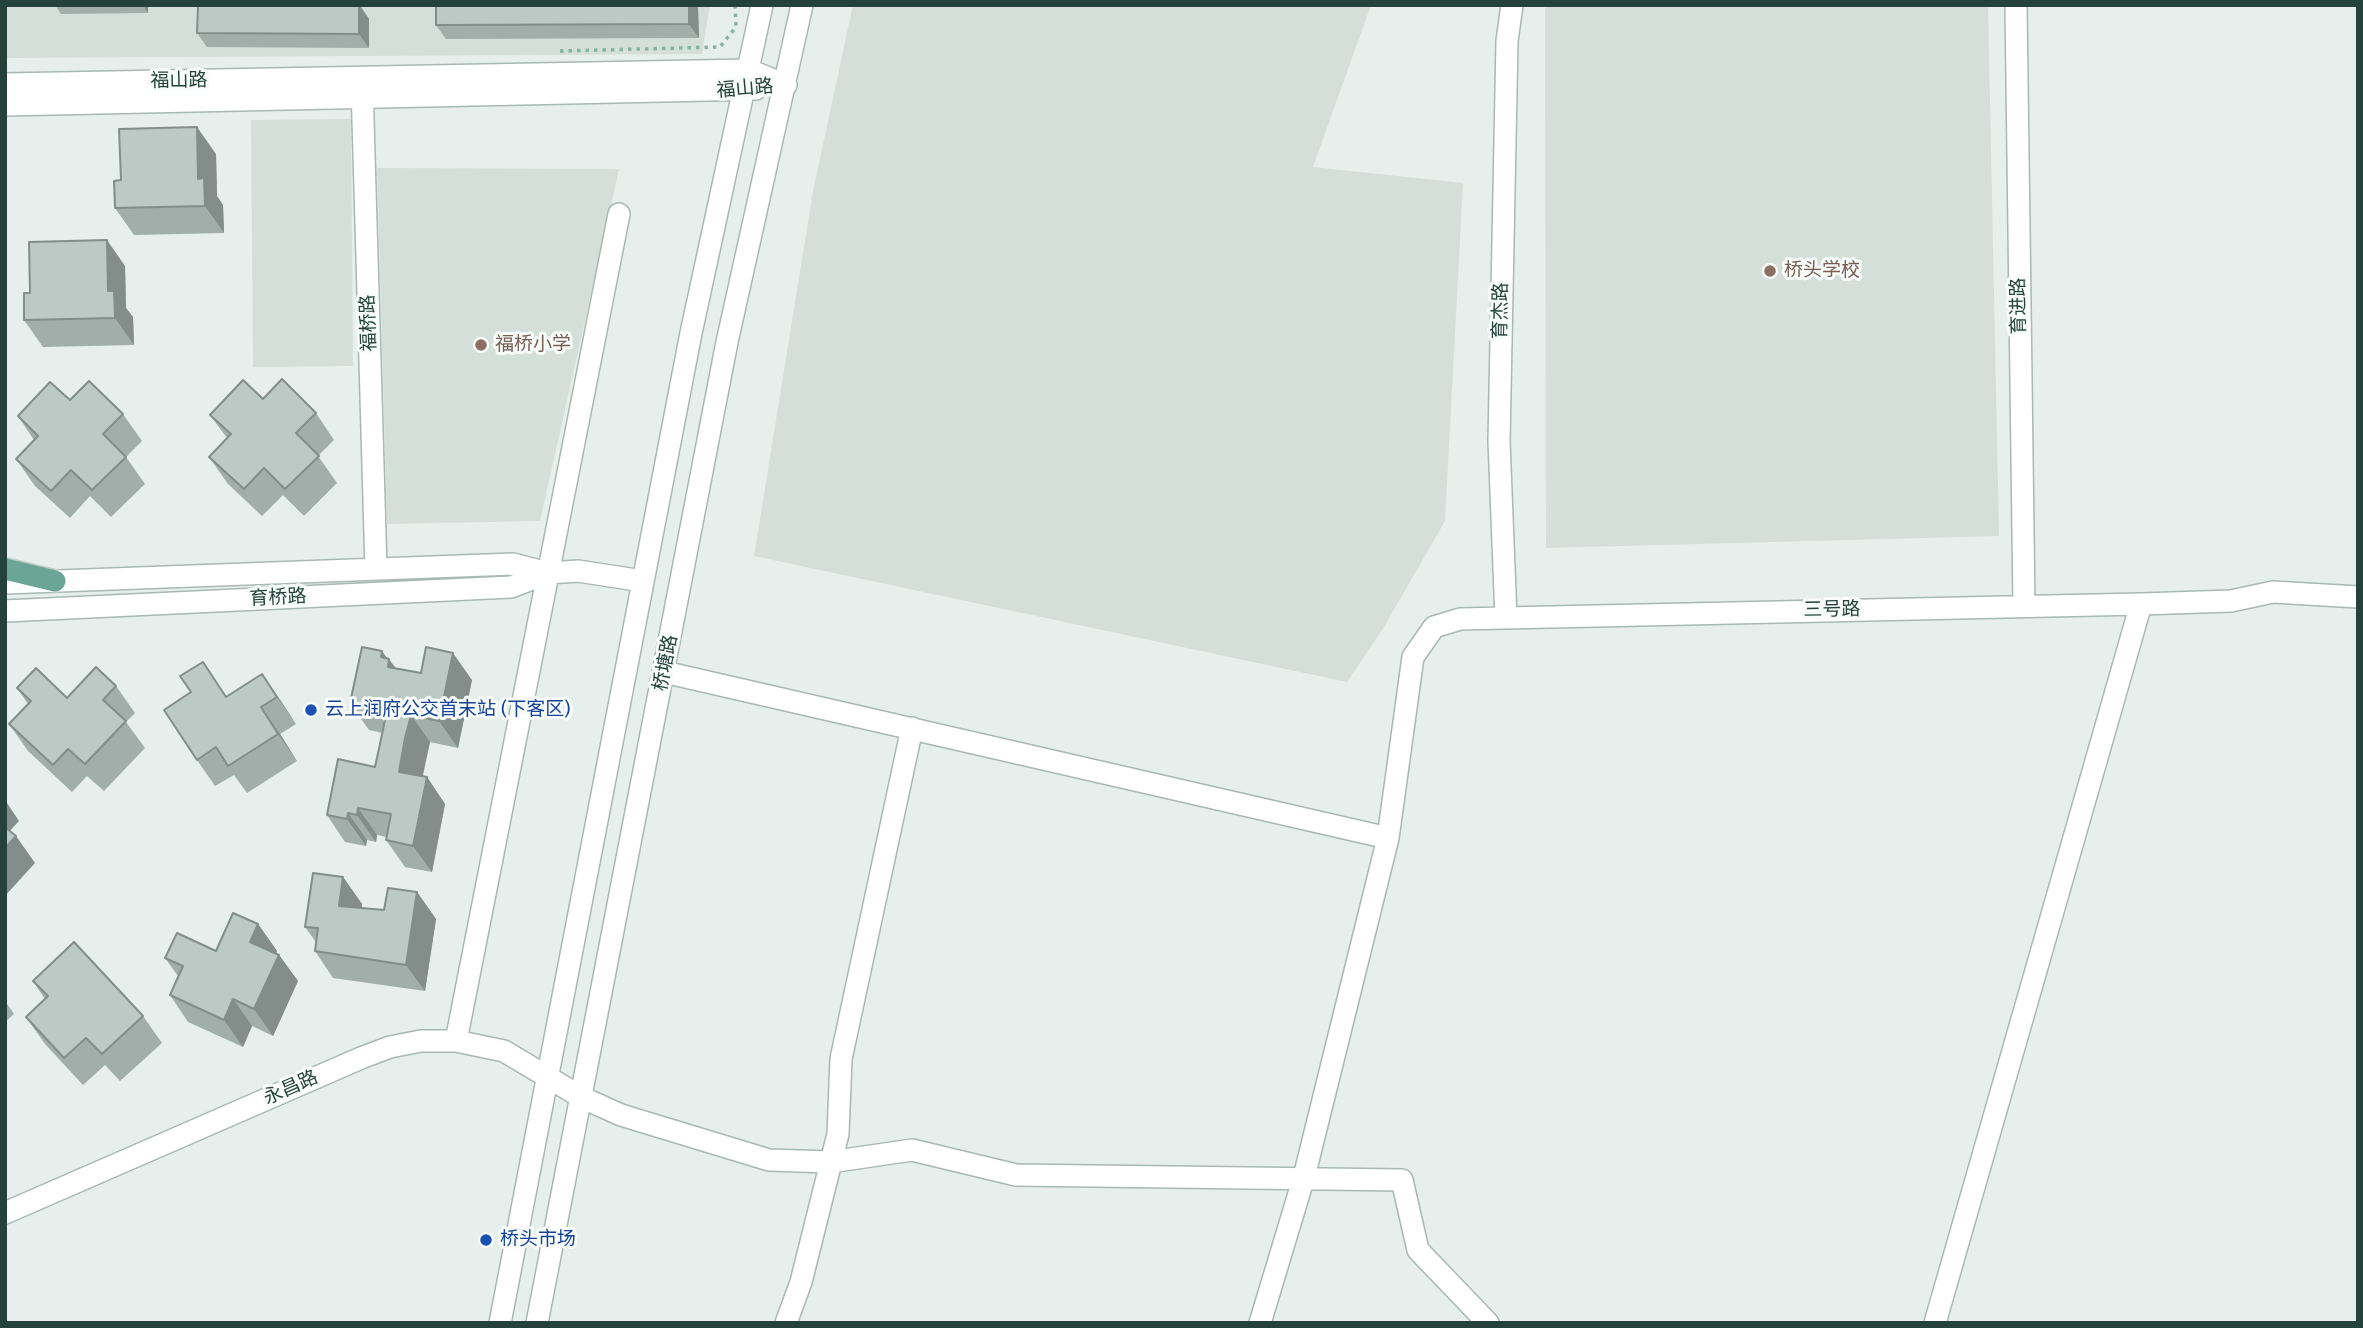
<!DOCTYPE html>
<meta charset="utf-8">
<style>
body{margin:0}
#map{position:relative;width:2363px;height:1328px;overflow:hidden;background:#e6efeb;font-family:"Fira Sans",sans-serif}
canvas{display:block}
.frame{position:absolute;inset:0;border:7px solid #24423a;pointer-events:none}
</style>
<div id="map">
<canvas width="2363" height="1328"></canvas>
<div class="frame"></div>
</div>
<script>
const c = document.querySelector('canvas').getContext('2d');
c.lineJoin = 'round';
function fillPath(path, color) { c.fillStyle = color; c.fill(path, 'evenodd'); }
const shape = rows => new Path2D(rows.map(r => 'M' + r).join(''));
function trace(path, color, width, dash) { c.strokeStyle = color; c.lineWidth = width; c.lineCap = dash ? 'butt' : 'round'; c.setLineDash(dash || []); c.stroke(path); }
function drawText(font, color, halo, rows, align = 'center') {
  c.font = font + ' "Fira Sans","Noto Sans SC",sans-serif'; c.lineWidth = 6; c.setLineDash([]); c.textBaseline = 'middle'; c.strokeStyle = halo; c.fillStyle = color; for (const [text, x, y, turn = 0] of rows) {
    c.save(); c.translate(x, y); c.rotate((+turn || 0) * Math.PI / 180); c.textAlign = isNaN(turn) ? turn : align; if (halo) c.strokeText(text, 0, 0); c.fillText(text, 0, 0); c.restore();
  }
}
fillPath(shape([
 [5,5,710,5,702,54,5,58],
 [853,5,1371,5,1313,167,1463,183,1445,521,1384,627,1347,682,754,556,813,191],
 [1545,5,1988,5,1999,536,1546,548],
 [351,119,353,366,253,367,251,120],
 [377,168,619,169,540,521,387,524]
]), '#d4dfda');
const minor = shape([
 [2016,5,2024,606],
 [5,84,749,70,786,85],
 [362,85,376,569],
 [5,105,756,89],
 [5,583,513,564,548,573],
 [5,611,511,587,548,573,578,571,643,581],
 [1506,618,1499,441,1507,41,1512,5],
 [664,672,1388,838],
 [456,1041,619,214],
 [5,1213,361,1058,390,1047,421,1041,456,1041,504,1051,581,1097,621,1115,769,1160,830,1162,912,1150,1016,1175,1402,1180,1418,1250,1488,1323],
 [500,1323,691,333,762,5],
 [537,1323,727,342,802,5],
 [786,1323,801,1282,838,1134,841,1059,912,728],
 [1260,1323,1304,1177,1388,838,1413,657,1434,627,1460,619,2141,604,2231,601,2273,592,2358,597],
 [1935,1323,2141,604]
]);
const major = shape([
 [5,569,55,581]
]);
trace(minor, '#a8b8b2', 24);
trace(major, '#c2cac8', 24);
trace(shape([
 [560,51,720,47,736,27,735,5]
]), '#86b3a5', 3.5, [3.5, 5]);
trace(minor, '#fff', 21);
trace(major, '#6aa596', 21);
fillPath(shape([
 [55,5,148,5,148,13,61,14],
 [360,5,369,19,369,48,207,47,197,33],
 [436,5,696,5,698,8,699,38,446,39,436,25],
 [216,154,217,196,223,205,224,233,134,235,115,208,121,180],
 [125,266,126,308,133,317,134,345,43,347,24,320],
 [70,400,123,414,142,441,126,457,145,484,111,517,90,496,70,518,35,486,16,459,34,440,18,416],
 [316,413,334,440,318,456,337,483,304,516,283,495,262,516,228,484,209,457,227,438,210,415],
 [387,658,396,668,421,673,472,680,458,748,430,742,424,765,422,777,427,777,445,804,432,872,405,867,386,840,387,837,377,835,376,842,367,840,366,846,345,842,327,815,375,767,383,733,369,730,350,703],
 [262,674,296,724,280,734,297,761,247,793,234,775,215,786,197,760,227,697],
 [116,686,135,713,126,722,145,748,104,791,87,776,72,792,28,751,9,724,28,704,17,688,67,698],
 [343,877,362,904,361,908,384,910,417,892,436,919,425,991,333,978,315,951,316,942,305,927],
 [258,924,277,951,276,953,279,955,298,981,273,1036,252,1026,243,1047,188,1022,170,995,178,976,165,958,216,951],
 [33,981,143,1016,162,1043,120,1081,105,1065,83,1085,45,1044,26,1017,45,999],
 [5,1001,14,1014,5,1022]
]), '#a1aea9');
fillPath(shape([
 [143,5,148,5,148,13],
 [359,5,369,19,369,48,359,34],
 [689,5,696,5,698,8,699,38,689,24],
 [197,127,216,154,217,196,223,205,224,233,205,206,198,179],
 [107,240,125,266,126,308,133,317,134,345,115,318,108,291],
 [382,651,389,661,389,659,408,686,406,693,381,657],
 [453,653,472,680,458,748,439,721],
 [262,674,281,701,296,724,277,697],
 [261,707,280,734,297,761,278,734],
 [411,715,430,742,418,799,399,772],
 [427,777,445,804,432,872,413,846],
 [5,800,19,821,5,836],
 [358,808,377,835,376,842,357,815],
 [348,813,367,840,366,846,347,819],
 [16,836,35,863,5,896,5,848],
 [343,877,362,904,358,933,339,906],
 [417,892,436,919,425,991,406,965],
 [258,924,277,951,269,969,250,942],
 [279,955,298,981,273,1036,254,1009],
 [233,999,252,1026,243,1047,224,1020]
]), '#838d89');
const building = shape([
 [198,5,359,5,359,34,197,33,198,5],
 [436,5,689,5,689,24,436,25,436,5],
 [197,127,198,179,204,178,205,206,115,208,114,181,121,180,119,129,197,127],
 [107,240,108,291,114,291,115,318,24,320,24,293,30,293,29,242,107,240],
 [282,379,316,413,296,433,319,456,285,489,264,468,244,489,209,457,231,434,210,415,243,380,263,399,282,379],
 [89,381,123,414,103,434,126,457,92,490,71,470,51,491,16,459,38,436,18,416,50,382,70,400,89,381],
 [362,647,382,651,381,657,389,659,388,667,421,673,426,647,453,653,439,721,411,715,405,738,399,772,427,777,413,846,386,840,391,814,358,808,357,815,348,813,347,819,327,815,338,759,375,767,380,744,387,710,350,703,362,647],
 [203,662,226,697,262,674,277,697,261,707,278,734,228,766,216,747,197,760,164,710,191,692,180,676,203,662],
 [96,667,116,686,103,700,126,721,85,764,68,749,53,765,9,724,31,701,17,688,36,668,67,698,96,667],
 [5,827,16,836,5,848,5,827],
 [313,873,343,877,339,906,384,910,388,888,417,892,406,965,315,951,318,928,305,927,313,873],
 [233,913,258,924,250,942,279,955,254,1009,233,999,224,1020,170,995,183,966,165,958,177,933,216,951,233,913],
 [74,942,143,1016,102,1054,86,1038,64,1058,26,1017,48,996,33,981,74,942]
]);
fillPath(building, '#bbcac4');
trace(building, '#838d89', 2);
for (const [x, y, r, color] of [
 [1770,271,7,"#8d6e63"],
 [481,345,7,"#8d6e63"],
 [311,710,7,"#1a4fb4"],
 [486,1240,7,"#1a4fb4"]
]) { const dot = new Path2D(); dot.arc(x, y, r, 0, 2 * Math.PI); c.fillStyle = color; c.fill(dot); trace(dot, '#f7fbf9', 2.5); }
drawText('19px', '#24423a', '#f7fbf9', [
 ["福山路",179,81,-1],
 ["福山路",745,89,-5],
 ["育进路",2019,306,-91],
 ["育杰路",1501,311,-89],
 ["福桥路",369,323,-92],
 ["育桥路",278,598,-3],
 ["三号路",1832,610,-1],
 ["桥塘路",666,663,-79],
 ["永昌路",291,1088,-24]
]);
drawText('19px', '#785e54', '#f7fbf9', [
 ["桥头学校",1784,271],
 ["福桥小学",495,345]
], 'left');
drawText('19px', '#164399', '#f7fbf9', [
 ["云上润府公交首末站 (下客区)",325,710],
 ["桥头市场",500,1240]
], 'left');
</script>
